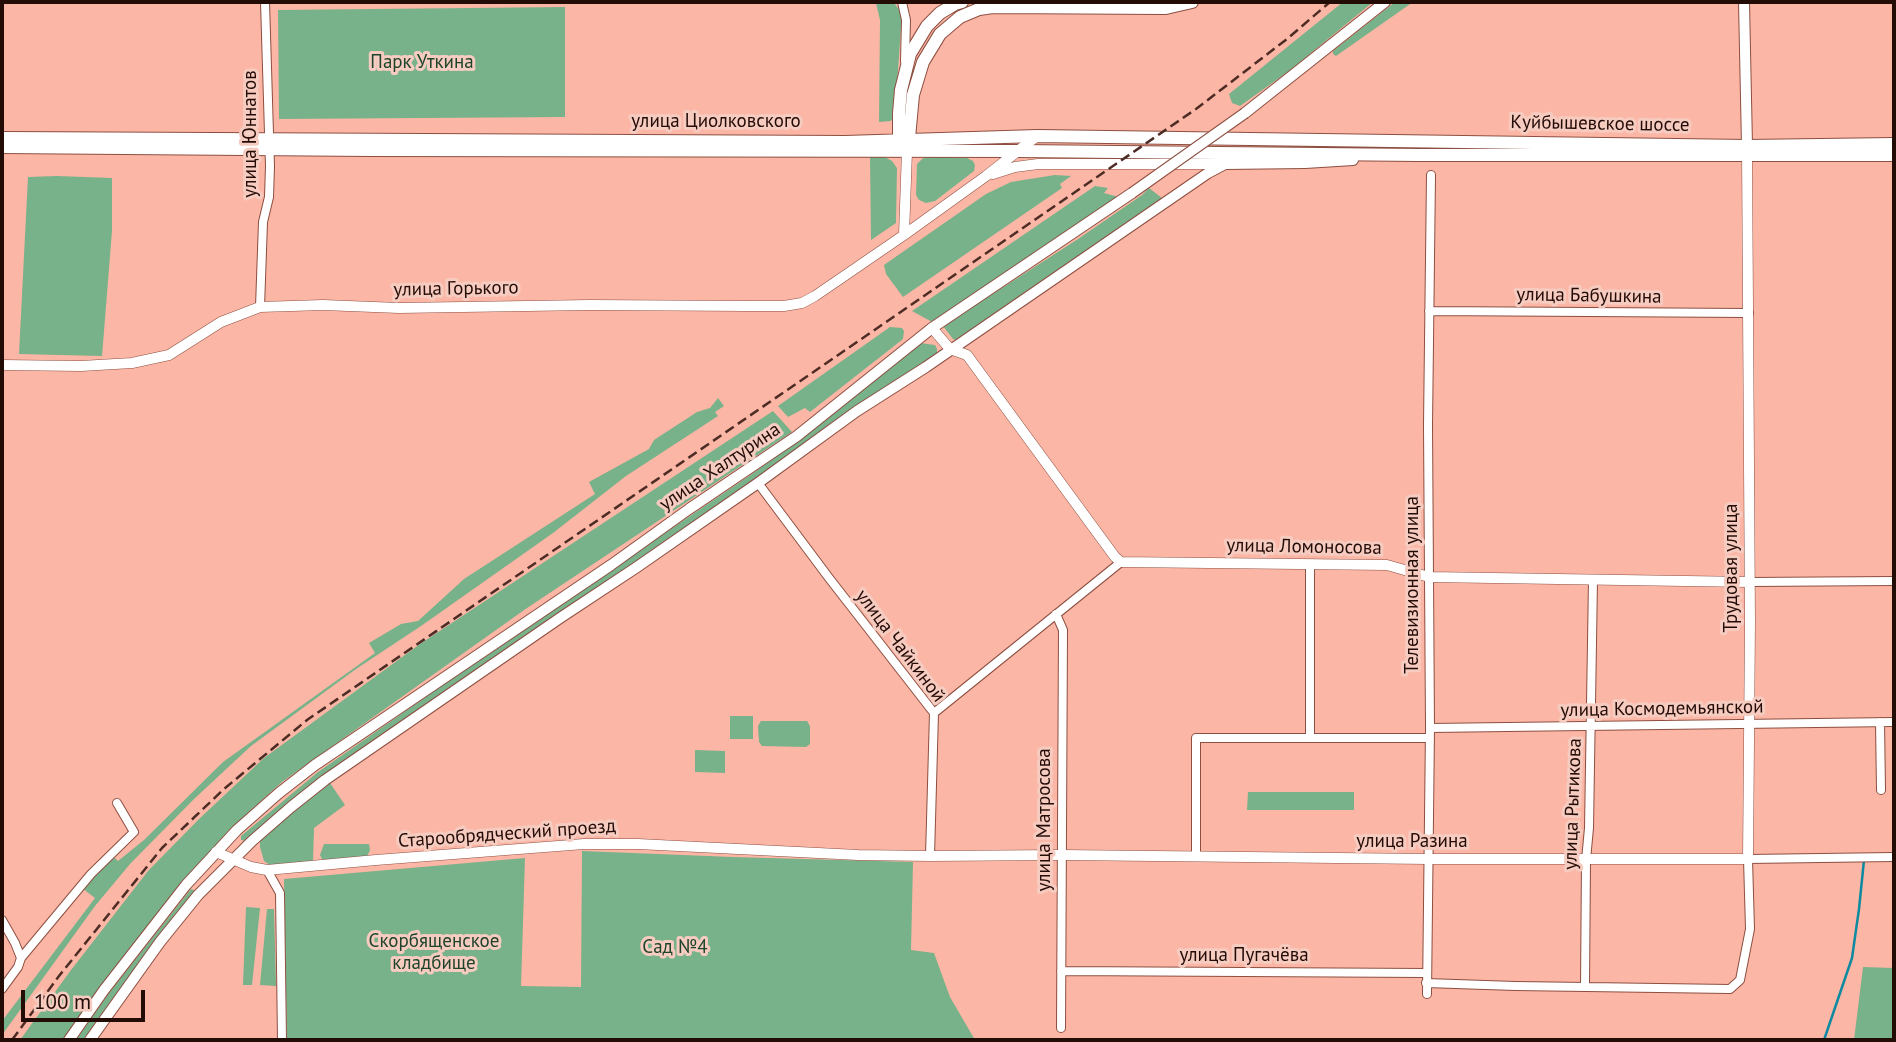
<!DOCTYPE html>
<meta charset="utf-8">
<style>
body{margin:0}
#map{position:relative;width:1896px;height:1042px;overflow:hidden;background:#fcb6a5;font-family:"PT Sans",sans-serif}
canvas{display:block}
.frame{position:absolute;inset:0;border:4px solid #230b06;pointer-events:none}
.scale{position:absolute;left:21px;top:990px;width:124px;height:32px;box-sizing:border-box;border:4px solid #230b06;border-top:0;padding-left:9px;font-size:21px;line-height:24px;white-space:nowrap;color:#230b06;-webkit-text-stroke:5px #f6cbc0;paint-order:stroke}
</style>
<div id="map">
<canvas width="1896" height="1042"></canvas>
<div class="frame"></div>
<div class="scale">100 m</div>
</div>
<script>
const c = document.querySelector('canvas').getContext('2d');
c.lineJoin = 'round';
function fillPath(path, color) { c.fillStyle = color; c.fill(path, 'evenodd'); }
const shape = rows => new Path2D(rows.map(r => 'M' + r).join(''));
function trace(path, color, width, dash) { c.strokeStyle = color; c.lineWidth = width; c.lineCap = dash ? 'butt' : 'round'; c.setLineDash(dash || []); c.stroke(path); }
function drawText(font, color, halo, rows, align = 'center') {
  c.font = font + ' "PT Sans",sans-serif'; c.lineWidth = 6; c.setLineDash([]); c.textBaseline = 'middle'; c.strokeStyle = halo; c.fillStyle = color; for (const [text, x, y, turn = 0] of rows) {
    c.save(); c.translate(x, y); c.rotate((+turn || 0) * Math.PI / 180); c.textAlign = isNaN(turn) ? turn : align; if (halo) c.strokeText(text, 0, 0); c.fillText(text, 0, 0); c.restore();
  }
}
fillPath(shape([
 [1343,2,1373,2,1289,71,1240,106,1232,103,1229,94],
 [1395,2,1413,2,1336,56,1333,54,1333,51],
 [876,3,894,3,902,13,895,113,891,121,879,122,880,20],
 [565,7,565,117,279,119,278,10],
 [870,156,883,156,892,161,897,168,896,223,871,240],
 [928,156,967,158,973,161,975,165,974,171,935,201,926,203,919,200,916,195,917,164,922,159],
 [1055,175,1071,176,1060,184,1062,188,903,297,886,274,884,265,986,194,1011,182],
 [57,176,112,178,112,231,102,356,19,354,28,177],
 [1095,186,1108,188,1104,193,1119,197,932,322,912,311],
 [1149,188,1162,198,956,340,953,339,943,326,1078,239,1142,195],
 [890,327,902,328,904,331,903,339,810,412,805,408,788,417,778,406],
 [920,343,935,345,937,349,937,354,632,565,397,724,322,778,245,841,241,840,241,836,318,772,535,621,752,474,801,438],
 [718,398,724,406,715,412,718,416,626,476,553,533,421,626,356,669,251,746,193,800,130,864,95,906,2,1035,2,1021,95,898,82,888,112,855,118,861,144,840,223,762,375,653,369,643,401,624,418,621,464,579,595,494,589,482,649,449,654,440,697,412,710,408],
 [773,411,792,432,527,608,282,782,230,829,188,876,67,1040,20,1040,71,970,148,871,198,820,264,758,420,644],
 [730,716,753,716,753,739,730,739],
 [761,721,807,721,810,726,810,744,806,747,762,746,759,742,758,726],
 [695,750,725,751,725,773,695,772],
 [330,783,345,805,314,828,313,862,277,866,270,865,264,861,260,847,260,842,265,835],
 [1248,792,1354,792,1354,810,1247,810],
 [324,844,369,844,370,850,367,857,323,861,320,855],
 [582,851,733,857,913,862,911,950,934,953,950,997,975,1040,287,1040,284,879,525,858,521,986,581,987],
 [191,889,196,891,114,997,83,1040,76,1040,109,993],
 [246,907,260,908,252,985,243,985],
 [267,909,274,909,276,986,260,985],
 [1863,967,1894,968,1894,1040,1854,1040]
]), '#77b28a');
trace(shape([
 [1824,1040,1852,958,1859,909,1864,860]
]), '#0e8aa0', 2.5);
const minor = shape([
 [902,2,906,20,905,61],
 [260,307,263,222,269,197,270,166,265,2],
 [1429,311,1749,313],
 [758,483,829,578,934,713,930,856],
 [1750,582,1894,581],
 [1056,614,1063,630,1061,1028],
 [934,713,1121,562],
 [1880,722,1881,790],
 [1430,728,1894,722],
 [1310,737,1310,564],
 [1196,857,1196,738,1430,738],
 [267,870,280,893,282,1040],
 [2,920,15,943,21,958],
 [1061,971,1427,973],
 [1426,983,1515,986,1730,989,1740,980,1750,929,1748,859,1894,857],
 [1585,987,1586,860,1589,828,1593,580],
 [2,989,18,967,21,958,91,874,134,832,117,803],
 [1427,994,1430,728,1428,425,1431,175]
]);
const tertiary = shape([
 [993,174,1015,167,1038,164,1225,164],
 [904,235,907,151],
 [932,328,950,349,967,355,1115,557,1121,562,1387,565,1429,577,1750,582],
 [2,365,81,366,132,363,169,355,221,322,260,307,323,305,399,308,590,305,748,306,784,306,802,303,815,296,904,235,986,176,1037,136],
 [216,852,251,867,267,870,376,860,584,844,638,844,858,855,930,856,1062,855,1429,859,1748,859,1750,622,1747,150]
]);
const secondary = shape([
 [1744,2,1747,146],
 [1245,113,1385,2],
 [69,1040,104,990,186,885,237,830,279,793,315,765,611,565,689,509,797,436,932,328,1132,193],
 [90,1040,160,942,198,895,252,841,291,807,325,780,560,618,637,567,758,483,857,411,926,367,1208,173,1225,164,1305,163,1353,160]
]);
const primary = shape([
 [2,138,845,142,1037,136,1747,146,1894,144],
 [899,140,899,113,901,90,910,54,927,26,940,13,955,4,962,2],
 [2,147,371,150,1018,151,1419,155,1894,155],
 [908,148,913,95,923,62,940,34,960,17,979,9,993,7,1166,8,1192,2]
]);
trace(minor, '#8d4f41', 10);
trace(tertiary, '#8d4f41', 11);
trace(secondary, '#8d4f41', 12);
trace(primary, '#8d4f41', 14);
trace(minor, '#fff', 8);
trace(tertiary, '#fff', 10);
trace(secondary, '#fff', 10);
trace(primary, '#fff', 12);
trace(shape([
 [12,1040,59,976,162,848,224,789,307,720,1196,109,1287,39,1330,2]
]), '#4d2c25', 2.5, [10, 5]);
const secondaryBridge = shape([
 [1132,193,1245,113]
]);
trace(secondaryBridge, '#8d4f41', 12, []);
trace(secondaryBridge, '#fff', 10);
drawText('19px', '#1d442b', '#f6cbc0', [
 ["Парк Уткина",422,63],
 ["Скорбященское",434,942],
 ["кладбище",434,964],
 ["Сад №4",675,948]
]);
drawText('19px', '#230b06', '#f6cbc0', [
 ["улица Циолковского",716,122],
 ["Куйбышевское шоссе",1600,124,1],
 ["улица Юннатов",251,134,-90],
 ["улица Горького",456,289,-1],
 ["улица Бабушкина",1589,296,1],
 ["улица Халтурина",720,467,-34],
 ["улица Ломоносова",1304,547,1],
 ["Трудовая улица",1732,568,-90],
 ["Телевизионная улица",1413,585,-90],
 ["улица Чайкиной",900,646,53],
 ["улица Космодемьянской",1662,709,-1],
 ["улица Рытикова",1573,804,-88],
 ["улица Матросова",1045,820,-90],
 ["Старообрядческий проезд",507,834,-4],
 ["улица Разина",1412,842],
 ["улица Пугачёва",1244,956]
]);
</script>
